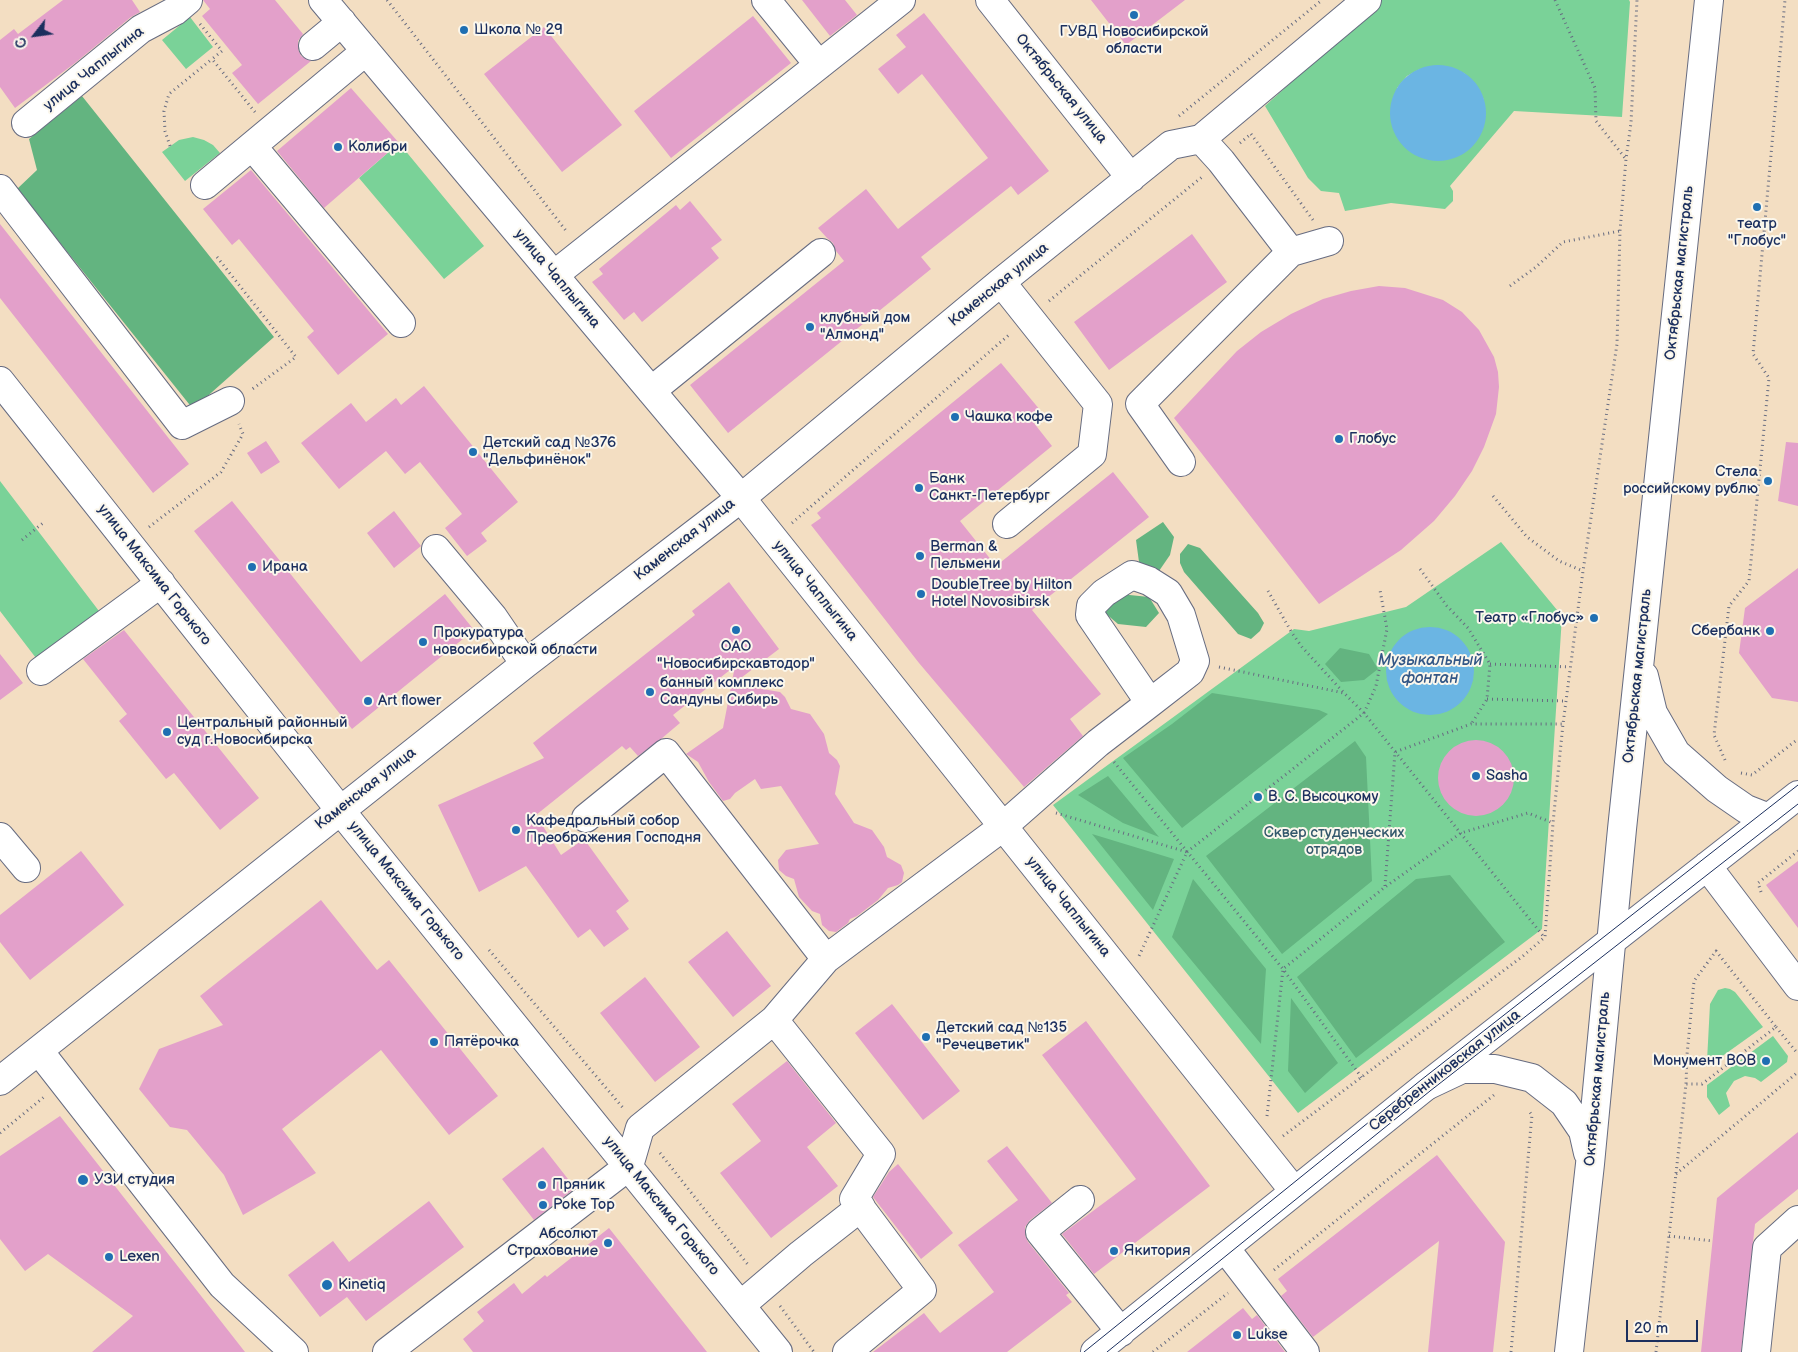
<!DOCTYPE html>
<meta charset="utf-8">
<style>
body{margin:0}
#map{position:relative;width:1798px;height:1352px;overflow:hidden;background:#f3dec2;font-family:"Balsamiq Sans",sans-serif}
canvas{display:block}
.north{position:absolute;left:10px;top:10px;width:50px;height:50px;-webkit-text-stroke:4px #fbf7ec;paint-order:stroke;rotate:240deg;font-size:14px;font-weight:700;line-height:20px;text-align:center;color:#1b2f5e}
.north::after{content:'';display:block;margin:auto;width:18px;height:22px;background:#1b2f5e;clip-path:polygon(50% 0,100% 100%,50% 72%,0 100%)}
.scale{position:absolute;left:1626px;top:1320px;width:72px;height:22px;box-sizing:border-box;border:2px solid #1b2f5e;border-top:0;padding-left:6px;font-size:15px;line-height:18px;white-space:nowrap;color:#1b2f5e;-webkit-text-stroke:4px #fbf7ec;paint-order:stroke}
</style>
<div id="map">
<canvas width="1798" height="1352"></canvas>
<div class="north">С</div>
<div class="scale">20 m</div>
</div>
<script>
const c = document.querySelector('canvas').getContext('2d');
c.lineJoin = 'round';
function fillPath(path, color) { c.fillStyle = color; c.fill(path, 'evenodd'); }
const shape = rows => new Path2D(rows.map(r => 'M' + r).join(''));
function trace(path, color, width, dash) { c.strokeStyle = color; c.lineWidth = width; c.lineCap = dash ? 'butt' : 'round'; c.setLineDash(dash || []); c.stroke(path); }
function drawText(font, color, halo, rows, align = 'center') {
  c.font = font + ' "Balsamiq Sans",sans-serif'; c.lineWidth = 4; c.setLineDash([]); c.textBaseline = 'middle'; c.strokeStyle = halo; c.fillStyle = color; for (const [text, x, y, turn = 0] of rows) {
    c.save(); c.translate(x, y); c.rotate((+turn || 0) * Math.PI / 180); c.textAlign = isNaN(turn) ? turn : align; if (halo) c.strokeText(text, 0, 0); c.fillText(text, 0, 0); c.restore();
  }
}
fillPath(shape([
 [1382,0,1629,0,1630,2,1622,117,1514,111,1450,186,1453,191,1453,201,1445,209,1391,203,1345,211,1339,193,1321,191,1308,178,1265,106],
 [1420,69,1464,73,1476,85,1484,100,1397,88,1407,76],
 [190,17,213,47,186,69,162,40],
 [193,137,204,140,213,145,220,153,185,181,162,152,179,140],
 [399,143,484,246,444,279,359,178],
 [0,481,102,615,39,662,0,611],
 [1501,542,1562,616,1542,929,1298,1113,1053,805,1294,629,1309,631,1406,607],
 [1725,988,1730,989,1735,992,1763,1027,1714,1062,1707,1061,1710,1004,1718,990],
 [1773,1036,1788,1056,1787,1062,1761,1082,1755,1078,1745,1076,1734,1081,1726,1093,1730,1106,1719,1115,1707,1097,1707,1085]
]), '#7ad298');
fillPath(shape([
 [82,96,274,337,193,409,17,189,37,170,29,139],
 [1163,522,1174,537,1170,555,1159,571,1139,562,1136,540],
 [1188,544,1200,548,1258,613,1264,623,1260,631,1251,639,1238,634,1184,572,1180,563,1180,554],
 [1120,594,1149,597,1159,613,1146,627,1118,624,1105,613],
 [1340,648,1369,654,1378,669,1364,680,1341,682,1325,664],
 [1212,693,1319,710,1328,714,1182,828,1123,758,1172,724],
 [1355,741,1366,757,1372,881,1282,954,1206,856],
 [1108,776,1159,837,1123,823,1078,795],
 [1092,834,1174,859,1153,910],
 [1450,875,1505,942,1356,1058,1297,977,1416,879],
 [1193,879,1266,969,1261,1044,1172,937],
 [1291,998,1338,1063,1305,1093,1288,1071]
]), '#63b480');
fillPath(shape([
 '1390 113a48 48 0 1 1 96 0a48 48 0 1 1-96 0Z',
 '1386 671a44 44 0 1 1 88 0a44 44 0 1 1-88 0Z'
]), '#6bb5e3');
fillPath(shape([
 [63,0,132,0,140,12,131,17,75,63,15,108,0,87,0,40,14,29,18,34],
 [203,0,275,0,303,34,298,41,298,49,301,56,311,61,258,104,232,73,242,65,202,16,210,9],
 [802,0,845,0,857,15,830,36],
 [1091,0,1185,0,1126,45],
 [924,13,1049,171,1018,195,1011,186,921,257,931,269,728,433,690,385,844,261,836,251,833,243,827,238,818,228,866,189,898,229,988,158,922,74,898,94,878,69,906,47,896,35],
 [753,16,791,63,671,158,634,111],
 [544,27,622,125,562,172,484,74],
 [351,88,399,143,324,208,277,151],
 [251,170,388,334,338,375,307,337,314,331,239,239,232,245,203,209],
 [690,201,722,240,711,248,719,258,642,322,634,312,624,320,592,282,603,274,599,269,676,205,680,210],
 [0,224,189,464,153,493,0,298],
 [1192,234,1227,282,1109,370,1074,322],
 [1379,286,1405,288,1443,300,1462,312,1479,330,1494,357,1498,372,1499,387,1496,414,1484,447,1472,471,1455,496,1434,521,1401,550,1319,604,1174,418,1237,351,1261,332,1291,314,1323,299,1351,291],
 [1001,363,1040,410,1030,418,1052,446,960,521,996,566,1113,472,1149,517,1032,610,1101,694,1070,719,1083,736,1024,787,919,663,811,525,821,518,817,513],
 [424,386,518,502,481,533,487,541,467,556,445,528,462,514,420,462,405,474,386,451,339,489,301,443,351,403,366,422,396,398,401,405],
 [266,441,280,462,261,474,247,453],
 [1786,442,1798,443,1798,506,1778,501],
 [232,501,361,662,445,594,474,630,352,729,194,531],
 [394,511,421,546,394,568,367,533],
 [1798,568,1798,702,1772,698,1739,653,1745,608],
 [729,582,779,649,733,684,780,692,785,697,791,709,810,714,824,734,829,753,837,760,840,766,835,794,854,823,872,830,884,847,887,857,901,865,904,873,902,882,898,885,888,888,878,900,857,916,850,919,848,923,836,932,829,931,822,925,820,914,812,911,799,897,794,879,786,876,779,870,778,860,786,850,819,844,781,786,761,789,755,779,735,793,730,799,723,801,709,782,698,762,686,754,723,728,735,666,673,715,680,723,661,739,638,756,630,747,626,750,622,746,536,815,561,855,584,839,629,901,616,911,629,929,604,947,590,929,578,938,526,866,479,892,438,805,544,758,533,743,695,615,692,611],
 [124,630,259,798,220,830,174,773,166,779,119,721,127,714,83,659],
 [0,654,23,683,0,700],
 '1438 778a38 38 0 1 1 76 0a38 38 0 1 1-76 0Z',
 [81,851,124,905,30,980,0,942,0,915],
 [1798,861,1798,928,1766,885],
 [321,900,377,970,389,960,498,1096,449,1135,381,1050,282,1129,316,1173,243,1215,224,1175,187,1130,170,1127,139,1089,159,1049,223,1025,200,996],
 [727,931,771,986,733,1017,688,962],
 [645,977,700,1047,655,1082,600,1013],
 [892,1004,960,1091,923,1120,855,1033],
 [1086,1021,1210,1186,1094,1274,1062,1234,1136,1179,1042,1055],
 [787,1061,836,1123,807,1147,838,1186,771,1238,720,1173,761,1141,732,1104],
 [60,1116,245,1352,92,1352,133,1316,48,1254,25,1271,0,1239,0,1156],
 [1798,1132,1798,1189,1755,1224,1741,1352,1701,1352,1717,1198],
 [1007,1146,1052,1203,1030,1220,1025,1227,1025,1235,1028,1242,1069,1293,1066,1295,1072,1302,1007,1352,873,1352,924,1313,940,1333,994,1292,958,1245,1018,1200,987,1161],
 [543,1147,575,1188,534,1220,502,1179],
 [1437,1155,1505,1242,1493,1352,1428,1352,1439,1241,1313,1337,1281,1296,1287,1291,1278,1279],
 [898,1164,953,1233,921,1259,873,1197,889,1172],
 [429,1201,464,1247,366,1321,347,1297,320,1317,288,1275,333,1241,349,1262],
 [609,1228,707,1352,473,1352,463,1339,484,1321,477,1312,514,1283,522,1294,545,1275,547,1277],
 [1243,1308,1252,1319,1257,1315,1285,1352,1187,1352]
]), '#e3a0ca');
const minor = shape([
 [323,0,741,498,1294,1191],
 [766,0,819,65],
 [990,0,1131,178],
 [313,46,342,22],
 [26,123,141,29,175,11,188,0],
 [1201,139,1221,161,1291,252],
 [252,146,401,323],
 [205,185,366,51],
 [0,189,182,425,230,401],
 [554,275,901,0],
 [1001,282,1098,404,1092,454,1007,524],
 [0,381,340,810,778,1352],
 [651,391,821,253],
 [1181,462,1140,404,1291,252,1329,241],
 [436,549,493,617,525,664],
 [41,671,161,583],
 [586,818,666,753,826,959,1000,829,1098,743,1150,703,1190,672,1195,661,1181,615,1168,593,1149,581,1132,575,1104,593,1091,606,1090,615,1150,703],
 [0,837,26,868],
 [1707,866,1798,986],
 [774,1020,826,959],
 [39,1051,222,1285,294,1352],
 [0,1081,525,664,741,498,1001,282,1171,145,1201,139,1367,0],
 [1080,1200,1040,1232,1121,1332],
 [1225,1248,1305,1352],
 [741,1305,801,1254,861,1207],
 [387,1352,629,1166,640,1128,774,1020,881,1154,854,1199,922,1290,847,1352],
 [1095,1352,1426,1086,1798,795],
 [1756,1352,1767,1248,1798,1220]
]);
const major = shape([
 [1644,676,1653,713,1676,753,1717,789,1746,809,1769,818],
 [1426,1086,1462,1069,1495,1069,1532,1078,1564,1103,1583,1131,1588,1153],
 [1569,1352,1590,1164,1622,829,1709,0]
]);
trace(minor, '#676c81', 30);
trace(major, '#676c81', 30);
trace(shape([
 [387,0,567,232],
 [1555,0,1595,88,1596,121,1625,158],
 [200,24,222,51,212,59,255,112],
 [1179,116,1322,0],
 [1251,134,1313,220],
 [1240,143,1251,134],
 [170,146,165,131,164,111,169,94,212,59],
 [217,257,296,357,251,390],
 [1510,286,1536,267,1563,242,1620,231],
 [1049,301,1202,177],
 [1493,496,1527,537,1559,561,1583,571],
 [792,523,1010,334],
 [149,527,221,472,243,434,239,424],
 [22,540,43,523],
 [1420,569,1447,606,1468,628,1490,664,1487,699,1472,723],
 [1268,591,1292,633,1302,647,1344,693],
 [1490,664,1570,667],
 [1219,667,1344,693,1364,713,1544,937],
 [1487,699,1566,701],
 [1725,760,1714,735,1729,606,1749,581,1769,378,1753,354,1785,0],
 [1114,762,1283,969,1362,1078],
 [1741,773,1752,775,1798,739],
 [1056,813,1187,852,1139,956],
 [1187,852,1364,713,1376,686,1387,629,1380,590],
 [1385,886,1395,752,1471,724,1563,724],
 [1761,892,1758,883,1798,851],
 [489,950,624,1109],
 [1776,1027,1798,1054],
 [1267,1116,1283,969,1385,887,1461,833,1528,813,1553,823],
 [0,1133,44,1097],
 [1283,1136,1523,956,1545,937,1553,823,1563,724,1583,571,1617,344,1620,231,1626,159,1631,123,1637,0],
 [660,1153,749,1266],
 [1676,1174,1798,1072],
 [1669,1236,1713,1241],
 [1274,1270,1494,1095],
 [780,1306,814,1352],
 [1153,1352,1228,1293],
 [1511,1352,1531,1125,1532,1115,1528,1110],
 [1656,1352,1686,1084,1687,1055,1694,981,1716,951,1776,1027,1702,1084,1686,1084]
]), '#676c81', 3, [1, 4]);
trace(minor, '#fff', 28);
trace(major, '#fff', 28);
trace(shape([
 [1084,1352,1421,1080,1798,785],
 [1107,1352,1430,1091,1798,804]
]), '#1b2f5e', 1);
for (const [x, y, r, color] of [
 [1134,15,5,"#1f6fb2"],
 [464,30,5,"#1f6fb2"],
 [338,147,5,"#1f6fb2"],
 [1757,207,5,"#1f6fb2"],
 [810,327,5,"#1f6fb2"],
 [955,417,5,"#1f6fb2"],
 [1339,439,5,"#1f6fb2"],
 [473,452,5,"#1f6fb2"],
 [1768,481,5,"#1f6fb2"],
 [919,488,5,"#1f6fb2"],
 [920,556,5,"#1f6fb2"],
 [252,567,5,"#1f6fb2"],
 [921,594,5,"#1f6fb2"],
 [1594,618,5,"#1f6fb2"],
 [736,630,5,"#1f6fb2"],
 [1770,631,5,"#1f6fb2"],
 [423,642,5,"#1f6fb2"],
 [650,692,5,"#1f6fb2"],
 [368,701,5,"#1f6fb2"],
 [167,732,5,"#1f6fb2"],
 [1476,776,5,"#1f6fb2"],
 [1258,797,5,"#1f6fb2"],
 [516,830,5,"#1f6fb2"],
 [926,1037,5,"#1f6fb2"],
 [434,1042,5,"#1f6fb2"],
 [1766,1061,5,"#1f6fb2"],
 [83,1180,6,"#1f6fb2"],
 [542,1185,5,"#1f6fb2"],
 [543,1205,5,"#1f6fb2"],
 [608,1243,5,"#1f6fb2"],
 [1114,1251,5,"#1f6fb2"],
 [109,1257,5,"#1f6fb2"],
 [327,1285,6,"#1f6fb2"],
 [1237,1335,5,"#1f6fb2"]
]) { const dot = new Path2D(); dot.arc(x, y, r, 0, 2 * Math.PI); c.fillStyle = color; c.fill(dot); trace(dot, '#fbf7ec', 2); }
drawText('15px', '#1b2f5e', '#fbf7ec', [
 ["Школа № 29",474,30],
 ["ГУВД Новосибирской",1134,32,"center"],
 ["области",1134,49,"center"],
 ["Колибри",348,147],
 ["театр",1757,224,"center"],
 ["\"Глобус\"",1757,241,"center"],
 ["клубный дом",820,318],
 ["\"Алмонд\"",820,335],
 ["Чашка кофе",965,417],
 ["Глобус",1349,439],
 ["Детский сад №376",483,443],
 ["\"Дельфинёнок\"",483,460],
 ["Стела",1758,472,"right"],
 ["российскому рублю",1758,489,"right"],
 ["Банк",929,479],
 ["Санкт-Петербург",929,496],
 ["Berman &",930,547],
 ["Пельмени",930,564],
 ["Ирана",262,567],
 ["DoubleTree by Hilton",931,585],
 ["Hotel Novosibirsk",931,602],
 ["Театр «Глобус»",1584,618,"right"],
 ["Сбербанк",1760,631,"right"],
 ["Прокуратура",433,633],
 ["новосибирской области",433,650],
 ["ОАО",736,647,"center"],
 ["\"Новосибирскавтодор\"",736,664,"center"],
 ["банный комплекс",660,683],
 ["Сандуны Сибирь",660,700],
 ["Art flower",378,701],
 ["Центральный районный",177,723],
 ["суд г.Новосибирска",177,740],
 ["Sasha",1486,776],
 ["В. С. Высоцкому",1268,797],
 ["Кафедральный собор",526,821],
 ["Преображения Господня",526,838],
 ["Детский сад №135",936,1028],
 ["\"Речецветик\"",936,1045],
 ["Пятёрочка",444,1042],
 ["Монумент ВОВ",1756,1061,"right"],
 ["УЗИ студия",94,1180],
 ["Пряник",552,1185],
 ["Poke Top",553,1205],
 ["Абсолют",598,1234,"right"],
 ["Страхование",598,1251,"right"],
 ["Якитория",1124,1251],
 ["Lexen",119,1257],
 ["Kinetiq",338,1285],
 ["Lukse",1247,1335]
], 'left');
drawText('15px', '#1b2f5e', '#fbf7ec', [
 ["улица Чаплыгина",94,69,-39],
 ["Октябрьская улица",1061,89,51],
 ["Октябрьская магистраль",1680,273,-84],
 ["улица Чаплыгина",557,279,50],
 ["Каменская улица",999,285,-39],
 ["Каменская улица",685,540,-38],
 ["улица Максима Горького",154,575,52],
 ["улица Чаплыгина",815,591,51],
 ["Октябрьская магистраль",1638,676,-84],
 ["Каменская улица",366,789,-38],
 ["улица Максима Горького",406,891,51],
 ["улица Чаплыгина",1068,907,51],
 ["Серебренниковская улица",1445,1071,-38],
 ["Октябрьская магистраль",1598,1079,-85],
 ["улица Максима Горького",661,1206,51]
]);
drawText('15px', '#33586c', '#fbf7ec', [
 ["Сквер студенческих",1334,833],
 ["отрядов",1334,850]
]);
drawText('italic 16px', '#335786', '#fbf7ec', [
 ["Музыкальный",1430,661],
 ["фонтан",1430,679]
]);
</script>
